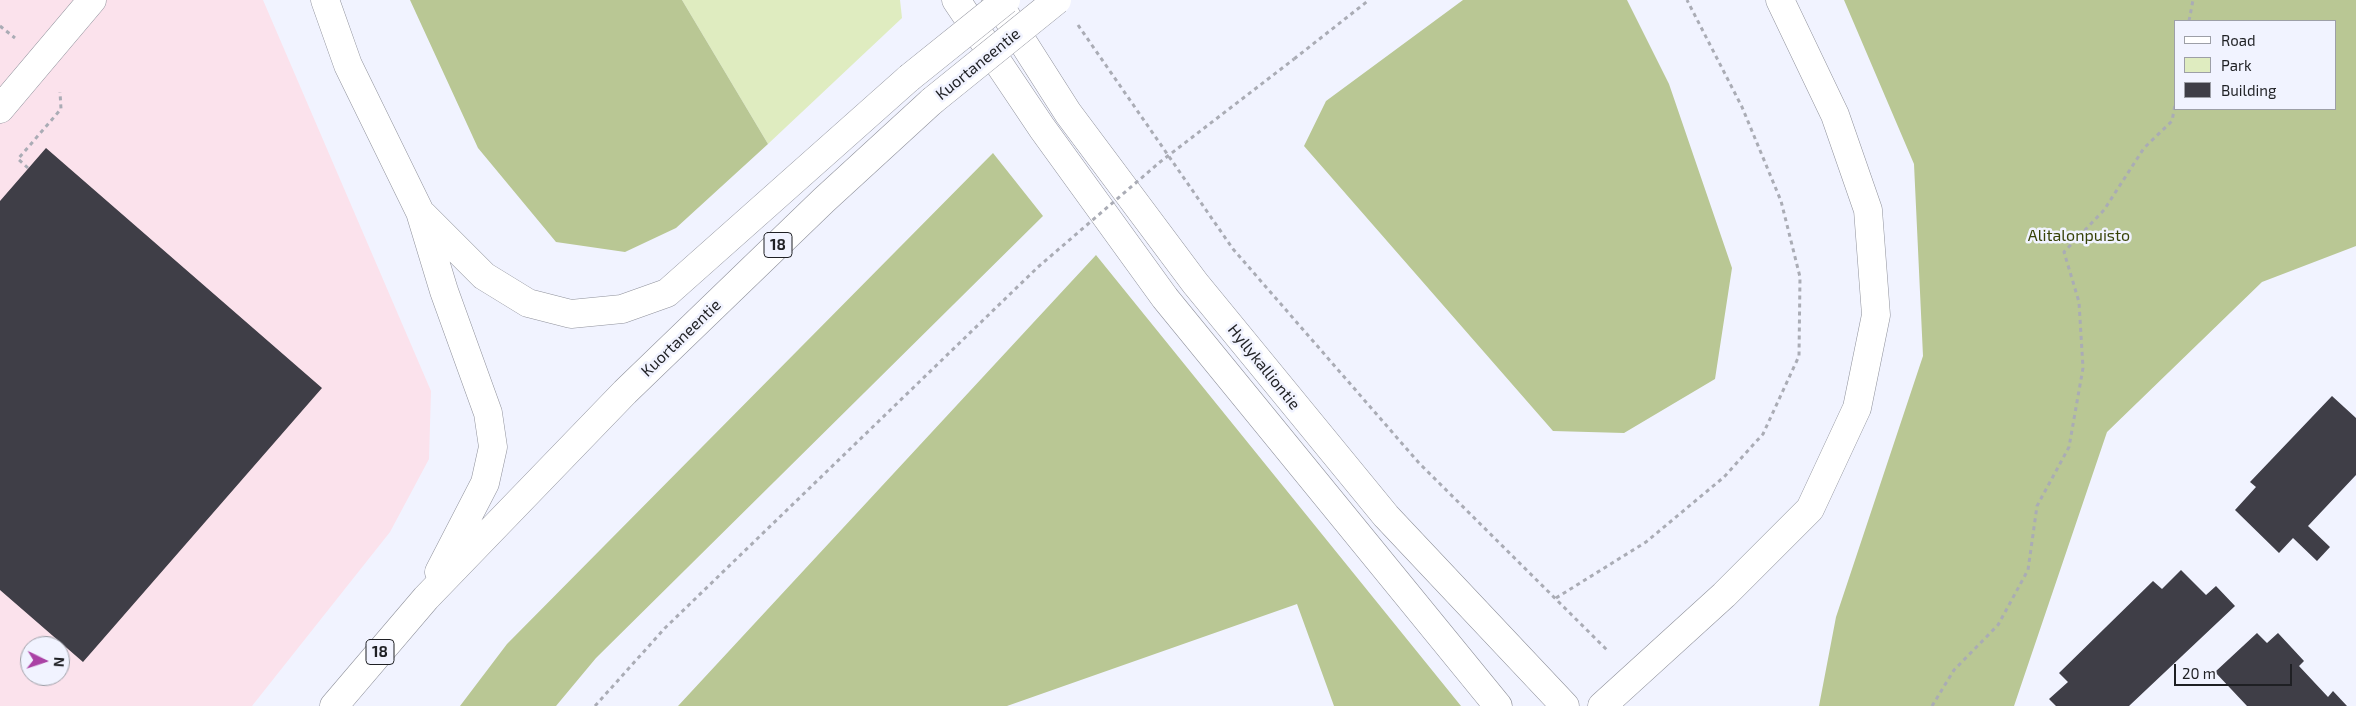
<!DOCTYPE html>
<style>
body{margin:0}
#map{position:relative;width:2356px;height:706px;overflow:hidden;background:#f1f3ff;font-family:"Exo 2",sans-serif}
canvas{display:block}
.legend{position:absolute;left:2174px;top:20px;width:162px;height:90px;box-sizing:border-box;background:#f1f3ff;border:1px solid #9d9fa7;margin:0;padding:6px 9px;list-style:none;font-size:15px;color:#1f2024}
.legend li{display:flex;align-items:center;gap:10px;height:25px}
.legend b{width:25px;border:1px solid #9d9fa7}
.north{position:absolute;left:20px;top:636px;width:50px;height:50px;box-sizing:border-box;background:#f1f3ff;border:1px solid #9d9fa7;border-radius:50%;rotate:94deg;font-size:14px;font-weight:700;line-height:20px;text-align:center;color:#1f2024}
.north::after{content:'';display:block;margin:auto;width:18px;height:22px;background:#aa42a5;clip-path:polygon(50% 0,100% 100%,50% 72%,0 100%)}
.scale{position:absolute;left:2174px;top:664px;width:118px;height:22px;box-sizing:border-box;border:2px solid #1f2024;border-top:0;padding-left:6px;font-size:15px;line-height:18px;white-space:nowrap;color:#1f2024;-webkit-text-stroke:4px #f1f3ff;paint-order:stroke}
</style>
<div id="map">
<canvas width="2356" height="706"></canvas>
<ul class="legend">
<li><b style="height:6px;background:#fff"></b>Road</li>
<li><b style="height:14px;background:#dfecc0"></b>Park</li>
<li><b style="height:14px;background:#3f3e47"></b>Building</li>
</ul>
<div class="north">N</div>
<div class="scale">20 m</div>
</div>
<script>
const c = document.querySelector('canvas').getContext('2d');
c.lineJoin = 'round';
function fillPath(path, color) { c.fillStyle = color; c.fill(path, 'evenodd'); }
const shape = rows => new Path2D(rows.map(r => 'M' + r).join(''));
function trace(path, color, width, dash) { c.strokeStyle = color; c.lineWidth = width; c.lineCap = dash ? 'butt' : 'round'; c.setLineDash(dash || []); c.stroke(path); }
function drawText(font, color, halo, rows, align = 'center') {
  c.font = font + ' "Exo 2",sans-serif'; c.lineWidth = 5; c.setLineDash([]); c.textBaseline = 'middle'; c.strokeStyle = halo; c.fillStyle = color; for (const [text, x, y, turn = 0] of rows) {
    c.save(); c.translate(x, y); c.rotate((+turn || 0) * Math.PI / 180); c.textAlign = isNaN(turn) ? turn : align; if (halo) c.strokeText(text, 0, 0); c.fillText(text, 0, 0); c.restore();
  }
}
fillPath(shape([
 [0,0,263,0,431,391,429,459,390,532,252,706,0,706],
 [30,646,60,646,60,676,30,676]
]), '#fbe2ec');
fillPath(shape([
 [682,0,900,0,902,18,768,144]
]), '#dfecc0');
fillPath(shape([
 [410,0,682,0,768,144,676,228,625,252,556,242,478,148],
 [1463,0,1627,0,1669,84,1732,268,1715,379,1624,433,1553,431,1304,146,1326,101],
 [1844,0,2356,0,2356,246,2262,282,2107,432,2014,706,1819,706,1836,617,1923,356,1914,164],
 [2335,21,2335,109,2175,109,2175,21],
 [993,153,1043,216,596,658,556,706,460,706,507,644],
 [1096,255,1461,706,1334,706,1297,604,1007,706,678,706]
]), '#b9c794');
fillPath(shape([
 [46,148,322,388,83,662,0,590,0,201],
 [2332,396,2356,418,2356,475,2308,526,2330,547,2317,561,2293,538,2279,553,2235,510,2256,487,2250,482],
 [2181,570,2206,595,2216,586,2235,606,2129,706,2056,706,2049,699,2068,682,2059,673,2153,581,2162,589],
 [2257,633,2267,643,2278,633,2304,661,2299,666,2328,697,2333,691,2347,706,2247,706,2215,672]
]), '#3f3e47');
const minor = shape([
 [0,109,92,0]
]);
const major = shape([
 [956,0,1042,128,1165,298,1498,706],
 [996,0,1068,113,1195,283,1386,516,1565,706]
]);
const highway = shape([
 [325,0,348,65,420,212,444,291,488,413,493,447,485,483,439,572],
 [423,215,484,276,528,303,571,314,622,309,667,293,909,78],
 [334,706,426,598,625,392,824,200,932,101],
 [1602,706,1724,595,1810,509,1857,408,1876,315,1868,210,1835,115,1780,0]
]);
trace(minor, '#8f919b', 29);
trace(major, '#8f919b', 29);
trace(highway, '#8f919b', 29);
trace(shape([
 [2189,21,2193,0],
 [1078,25,1233,249,1419,463,1609,652],
 [0,26,15,38],
 [1294,59,1369,0],
 [28,168,18,159,61,109,60,92],
 [1556,598,1646,542,1724,477,1763,434,1799,356,1800,277,1781,201,1742,107,1687,0],
 [595,706,665,628,1038,267],
 [1932,706,1954,670,1998,625,2028,570,2037,506,2069,447,2083,368,2079,302,2064,252,2104,210,2144,148,2172,121,2175,105]
]), '#aaacb5', 3, [4, 4]);
trace(minor, '#fff', 28);
trace(major, '#fff', 28);
trace(highway, '#fff', 28);
const highwayBridge = shape([
 [909,78,1006,0],
 [932,101,1057,0]
]);
trace(highwayBridge, '#8f919b', 29, []);
trace(shape([
 [1038,267,1160,162,1294,59]
]), '#aaacb5', 3, [4, 4]);
trace(highwayBridge, '#fff', 28);
for (const [x, y, w] of [
 [778,245,28],
 [380,652,28]
]) { const box = new Path2D(); box.roundRect(x - w / 2, y - 12.5, w, 25, 4); c.fillStyle = '#f1f3ff'; c.fill(box); trace(box, '#1f2024', 1); }
drawText('bold 15px', '#1f2024', null, [
 ["18",778,245],
 ["18",380,652]
]);
drawText('16px', '#1f2024', '#f1f3ff', [
 ["Kuortaneentie",978,64,-39],
 ["Kuortaneentie",681,338,-44],
 ["Hyllykalliontie",1264,367,51]
]);
drawText('16px', '#374207', '#f1f3ff', [
 ["Alitalonpuisto",2079,236]
]);
</script>
